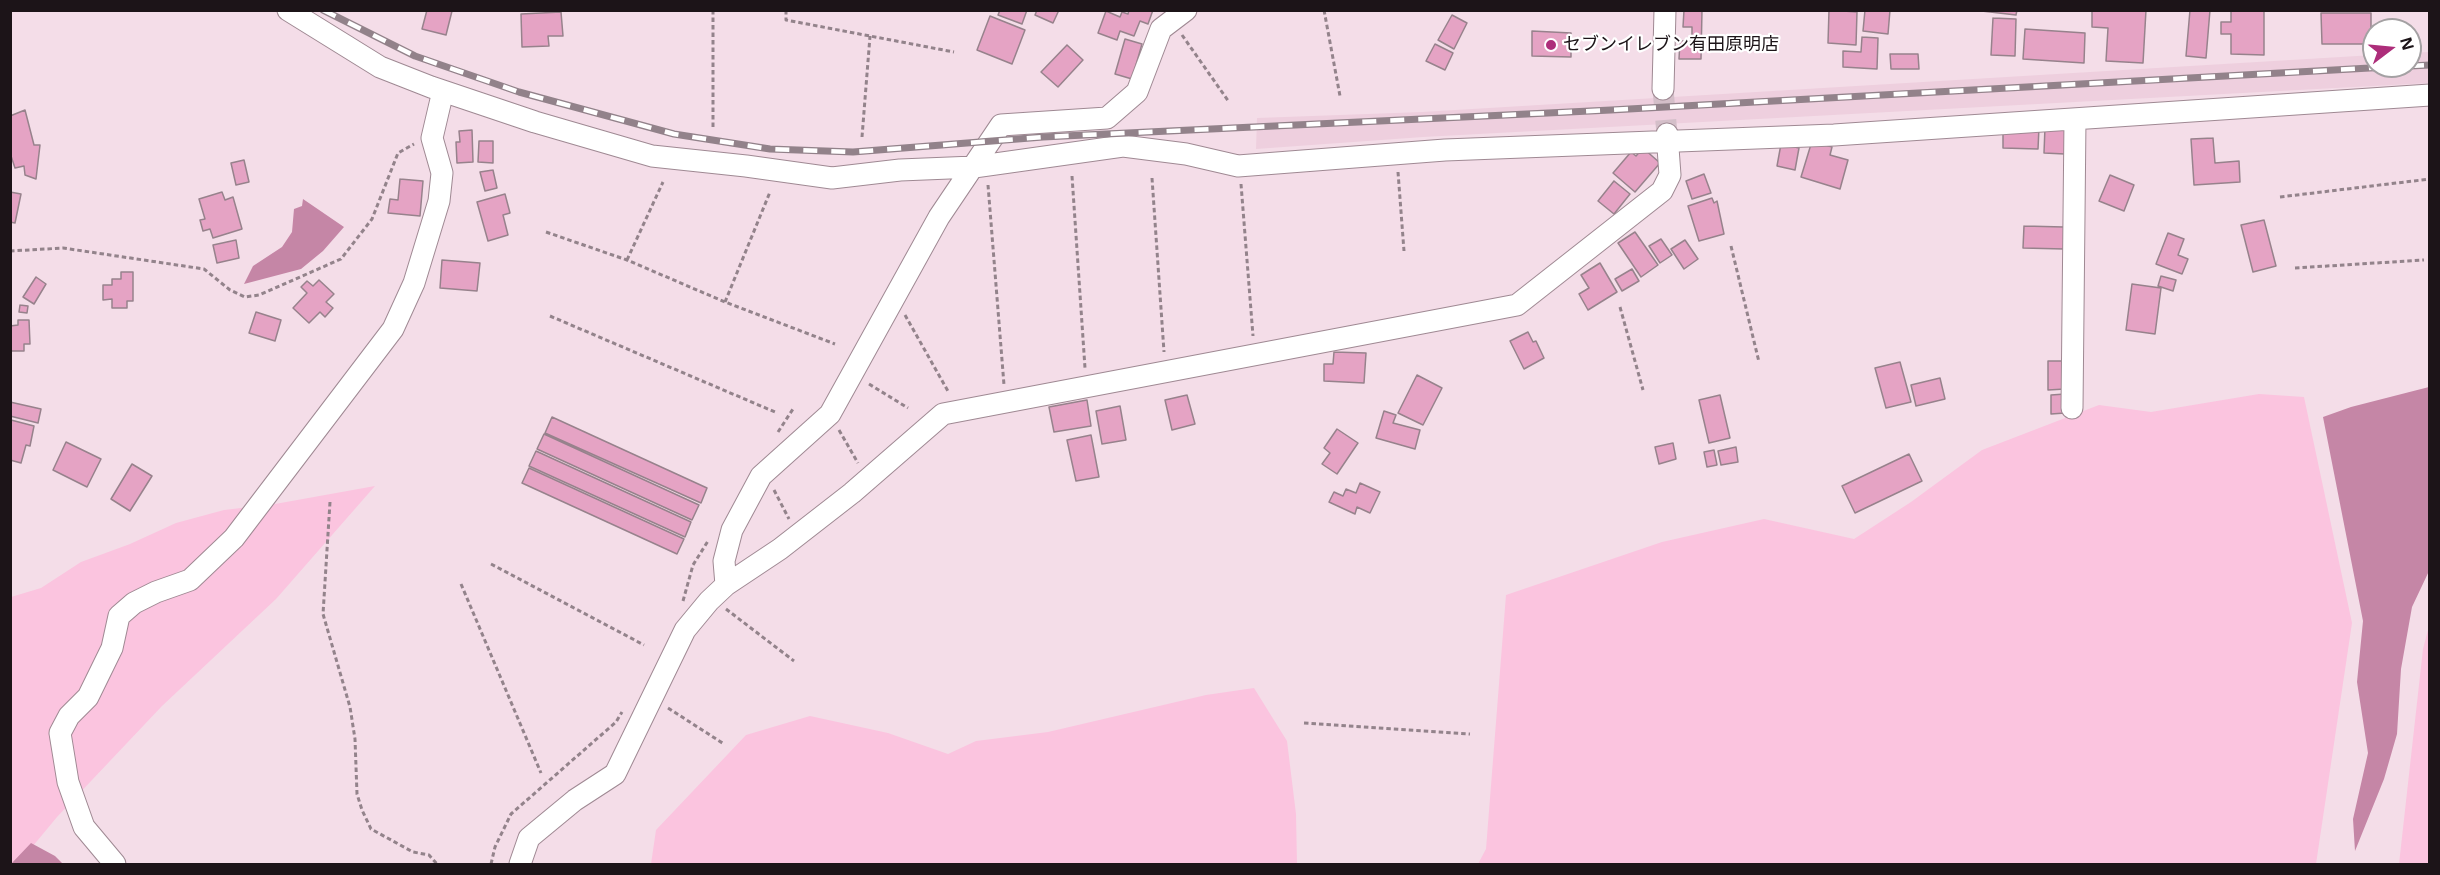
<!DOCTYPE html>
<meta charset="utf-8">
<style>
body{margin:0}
#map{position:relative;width:2440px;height:875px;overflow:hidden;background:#f4dde8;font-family:"Noto Sans",sans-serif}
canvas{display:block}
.frame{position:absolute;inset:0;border:12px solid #1c1418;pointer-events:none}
.north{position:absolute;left:2362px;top:18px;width:60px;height:60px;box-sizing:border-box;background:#fff;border:2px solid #a4a1a3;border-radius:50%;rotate:74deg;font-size:16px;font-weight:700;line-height:24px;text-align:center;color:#1c1418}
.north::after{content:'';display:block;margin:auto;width:21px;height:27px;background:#ad2d7a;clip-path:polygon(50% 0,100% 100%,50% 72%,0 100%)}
</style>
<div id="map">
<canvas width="2440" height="875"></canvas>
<div class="frame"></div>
<div class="north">N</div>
</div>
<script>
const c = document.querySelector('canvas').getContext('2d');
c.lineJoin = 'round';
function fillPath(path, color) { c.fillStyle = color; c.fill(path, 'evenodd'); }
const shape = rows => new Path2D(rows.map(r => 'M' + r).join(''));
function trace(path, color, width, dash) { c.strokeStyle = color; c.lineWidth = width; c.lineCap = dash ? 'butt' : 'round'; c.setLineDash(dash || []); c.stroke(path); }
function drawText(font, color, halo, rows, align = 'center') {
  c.font = font + ' "Noto Sans","Noto Sans JP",sans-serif'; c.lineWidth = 4.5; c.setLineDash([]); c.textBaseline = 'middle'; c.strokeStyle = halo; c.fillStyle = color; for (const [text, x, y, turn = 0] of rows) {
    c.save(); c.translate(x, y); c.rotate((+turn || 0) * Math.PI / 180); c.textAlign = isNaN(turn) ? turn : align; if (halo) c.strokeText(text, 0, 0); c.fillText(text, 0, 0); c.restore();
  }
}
fillPath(shape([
 [2429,52,2429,83,1423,137,1256,149,1257,118,1422,112,2374,55,2374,66,2410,66,2410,53]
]), '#eecfde');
fillPath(shape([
 [2259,394,2304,397,2352,623,2316,864,1478,864,1486,849,1506,595,1662,542,1764,519,1854,539,1911,502,1982,450,2099,405,2151,412],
 [375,486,276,599,162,706,57,817,18,864,11,864,11,597,41,588,81,562,130,544,176,523,224,510,275,504],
 [2429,626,2429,864,2399,864,2423,649],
 [1254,688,1287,741,1296,814,1297,864,651,864,656,830,746,735,810,716,888,733,948,754,976,741,1048,732,1206,695]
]), '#fbc4df');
fillPath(shape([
 [303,199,344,227,323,251,301,269,244,284,253,266,282,247,292,232,294,209,302,206],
 [2429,387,2429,571,2412,607,2401,669,2397,734,2384,779,2355,851,2353,819,2368,753,2357,682,2363,621,2323,417,2351,407],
 [31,843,55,856,63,864,11,864]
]), '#c586a6');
const building = shape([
 [427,10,452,11,446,35,422,29,427,10],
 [1000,10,1027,10,1022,24,998,15,1000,10],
 [1037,10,1059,10,1053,23,1035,15,1037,10],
 [1129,10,1153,10,1148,24,1140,21,1134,36,1120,31,1117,40,1098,33,1106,11,1120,17,1122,12,1128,14,1129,10],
 [1684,10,1702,10,1701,59,1679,59,1680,41,1692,41,1692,27,1683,27,1684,10],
 [1829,10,1857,12,1856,45,1828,43,1829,10],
 [1865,10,1890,10,1888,34,1863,31,1865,10],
 [1973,10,2017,10,2016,15,1973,10],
 [2092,10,2146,10,2143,63,2106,61,2108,28,2092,27,2092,10],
 [2190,10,2210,10,2206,58,2186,56,2190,10],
 [2231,10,2264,10,2264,55,2231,54,2231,34,2221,34,2221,22,2231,22,2231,10],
 [561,12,563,36,548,36,549,46,522,47,521,14,561,12],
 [2321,13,2371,13,2371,44,2322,44,2321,13],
 [1452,15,1467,23,1454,49,1438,40,1452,15],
 [990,16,1025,30,1012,64,977,50,990,16],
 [1993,18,2016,19,2015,56,1991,55,1993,18],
 [2025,29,2085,33,2084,63,2023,59,2025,29],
 [1532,31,1571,33,1571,57,1532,56,1532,31],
 [1862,37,1878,38,1877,69,1843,67,1843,51,1861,52,1862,37],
 [1125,39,1142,44,1132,79,1115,74,1125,39],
 [1435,44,1453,53,1445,70,1426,61,1435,44],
 [1067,45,1083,60,1058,87,1041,72,1067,45],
 [1890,54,1918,54,1919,69,1891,69,1890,54],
 [25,110,34,145,40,145,36,179,25,175,24,166,15,168,10,153,10,116,25,110],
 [2003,126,2039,127,2038,149,2003,148,2003,126],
 [2045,127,2065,127,2065,154,2044,153,2045,127],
 [472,130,473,162,457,163,456,142,460,142,459,131,472,130],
 [2213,138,2215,163,2239,161,2240,182,2194,185,2191,139,2213,138],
 [479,141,493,141,493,163,478,162,479,141],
 [1812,141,1832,147,1830,155,1848,160,1840,189,1801,177,1812,141],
 [1781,144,1799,148,1795,170,1777,166,1781,144],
 [1643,148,1660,163,1635,192,1613,173,1631,152,1636,156,1643,148],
 [244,160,249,182,236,185,231,163,244,160],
 [493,170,497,188,485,191,480,172,493,170],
 [1704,174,1711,193,1692,199,1686,181,1704,174],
 [2110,175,2134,185,2124,211,2099,201,2110,175],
 [400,179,423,181,420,216,388,213,390,199,398,200,400,179],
 [1614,181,1630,194,1614,214,1598,201,1614,181],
 [10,192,21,194,15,223,10,222,10,192],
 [222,192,225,200,233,197,242,229,213,238,210,229,203,231,200,220,205,219,199,199,222,192],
 [505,194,510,213,503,215,508,235,488,241,477,202,505,194],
 [1712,198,1714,203,1717,201,1724,234,1699,241,1688,206,1712,198],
 [2264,220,2276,266,2253,272,2241,225,2264,220],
 [2024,226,2064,227,2064,249,2023,248,2024,226],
 [1635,232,1658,265,1641,277,1618,243,1635,232],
 [2168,233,2184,239,2178,255,2188,259,2182,274,2156,264,2168,233],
 [1661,239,1672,255,1660,263,1649,246,1661,239],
 [236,240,239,258,217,263,213,245,236,240],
 [1685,240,1698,259,1684,269,1671,249,1685,240],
 [442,260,480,263,477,291,440,288,442,260],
 [1600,263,1617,292,1588,310,1579,294,1589,288,1581,275,1600,263],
 [1632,269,1639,281,1622,291,1615,279,1632,269],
 [121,272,133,272,133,301,127,301,127,308,112,308,112,299,103,300,103,285,112,285,112,279,121,279,121,272],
 [2161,276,2176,280,2173,291,2158,286,2161,276],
 [36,277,46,284,34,304,23,297,36,277],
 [319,280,334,294,326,302,333,308,325,317,320,312,309,323,293,308,307,293,301,287,307,281,313,286,319,280],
 [2132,284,2161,288,2155,334,2126,330,2132,284],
 [20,305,28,306,27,313,19,312,20,305],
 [256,312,281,320,275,341,249,333,256,312],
 [18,320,29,320,30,344,24,344,24,351,10,351,10,326,18,325,18,320],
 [1528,332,1533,342,1536,341,1544,358,1524,369,1510,341,1528,332],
 [1334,352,1366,353,1364,383,1324,381,1324,364,1333,364,1334,352],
 [2048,361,2065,361,2065,389,2048,390,2048,361],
 [1900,362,1911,402,1886,408,1875,368,1900,362],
 [1417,375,1442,388,1423,425,1398,413,1417,375],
 [1940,378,1945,399,1916,406,1911,385,1940,378],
 [2065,394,2065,413,2051,414,2051,395,2065,394],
 [1187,395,1195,424,1172,430,1165,400,1187,395],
 [1720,395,1730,438,1709,443,1699,400,1720,395],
 [1087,400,1091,426,1054,432,1049,407,1087,400],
 [10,402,41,409,38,423,10,416,10,402],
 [1120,406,1126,440,1102,444,1096,411,1120,406],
 [1384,411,1396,415,1393,423,1420,430,1415,449,1376,438,1384,411],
 [552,417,707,488,701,503,545,433,552,417],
 [11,420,34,426,30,446,26,445,21,463,10,460,11,420],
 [1337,429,1358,443,1337,474,1322,464,1330,453,1324,448,1337,429],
 [544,434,699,505,692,520,537,449,544,434],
 [1091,435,1099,477,1076,481,1067,440,1091,435],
 [66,442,101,459,87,487,53,470,66,442],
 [1673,443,1676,459,1659,464,1655,447,1673,443],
 [1736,447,1738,462,1721,465,1718,451,1736,447],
 [1714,450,1717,465,1707,467,1704,452,1714,450],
 [536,451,691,522,685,537,529,466,536,451],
 [1909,454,1922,481,1855,513,1842,486,1909,454],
 [132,464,152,476,130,511,111,499,132,464],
 [529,468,684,539,677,554,522,483,529,468],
 [1360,483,1380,492,1370,513,1357,507,1355,514,1329,502,1334,492,1343,496,1346,489,1356,493,1360,483]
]);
fillPath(building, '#e5a3c4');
trace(building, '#97828c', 1.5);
trace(shape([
 [1663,89,1667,134]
]), '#d4bfc9', 21, [21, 10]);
const street = shape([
 [288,10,380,67,431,87,535,122,652,156,746,166,832,178,900,170,974,167,1123,146,1186,154,1238,166,1445,150,1834,135,2430,95],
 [1663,89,1665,10],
 [2072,408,2075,120],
 [726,585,724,561,732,530,761,476,830,414,939,217,1001,125,1107,118,1137,92,1161,29,1186,10],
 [115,864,84,827,68,782,60,733,69,716,88,697,112,648,119,616,134,603,156,592,190,580,234,538,393,329,414,283,439,201,442,173,432,138,443,91],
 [520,864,529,838,575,800,615,774,685,630,709,601,726,585,780,549,852,493,943,414,1517,305,1662,191,1670,175,1667,134]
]);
trace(street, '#9f8993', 23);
trace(shape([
 [713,10,713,130],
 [786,10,786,20,954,52],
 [1324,10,1340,96],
 [1182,35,1229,102],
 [862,137,870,36],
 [1398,172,1404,251],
 [1072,176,1085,368],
 [1152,178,1164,352],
 [1241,184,1253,336],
 [988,185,1004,385],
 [2280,197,2430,179],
 [546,232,627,260,725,302,835,344],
 [1731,246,1759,362],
 [10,251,63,248,204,269,230,290,245,297,259,295,341,259,372,219,398,153,414,144],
 [627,260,663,182],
 [2295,268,2424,260],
 [725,302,770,192],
 [1620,307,1643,390],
 [905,315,949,393],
 [550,316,775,412],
 [869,384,908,408],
 [839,430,858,463],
 [778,432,793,409],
 [774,490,789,519],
 [330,502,323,614,350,707,355,739,357,794,362,810,371,829,413,852,429,855,437,864],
 [491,564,644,645],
 [461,584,541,773],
 [683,601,693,565,708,541],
 [726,609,794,661],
 [668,708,724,744],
 [1304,723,1470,734],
 [491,864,495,847,511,814,616,722,622,712]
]), '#93838b', 3, [4.5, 3]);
trace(street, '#fff', 21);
const rail = shape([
 [323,10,415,56,519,92,674,134,770,149,853,152,1043,137,1611,110,2406,66],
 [2410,66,2430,65]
]);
trace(rail, '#92828a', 7);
trace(rail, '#fff', 4.5, [14]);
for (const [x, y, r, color] of [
 [1551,45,6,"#ad2d7a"]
]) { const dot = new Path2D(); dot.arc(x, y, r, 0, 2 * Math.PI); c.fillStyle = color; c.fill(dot); trace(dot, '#fff', 2); }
drawText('18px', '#1c1418', '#fff', [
 ["セブンイレブン有田原明店",1563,45]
], 'left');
</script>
